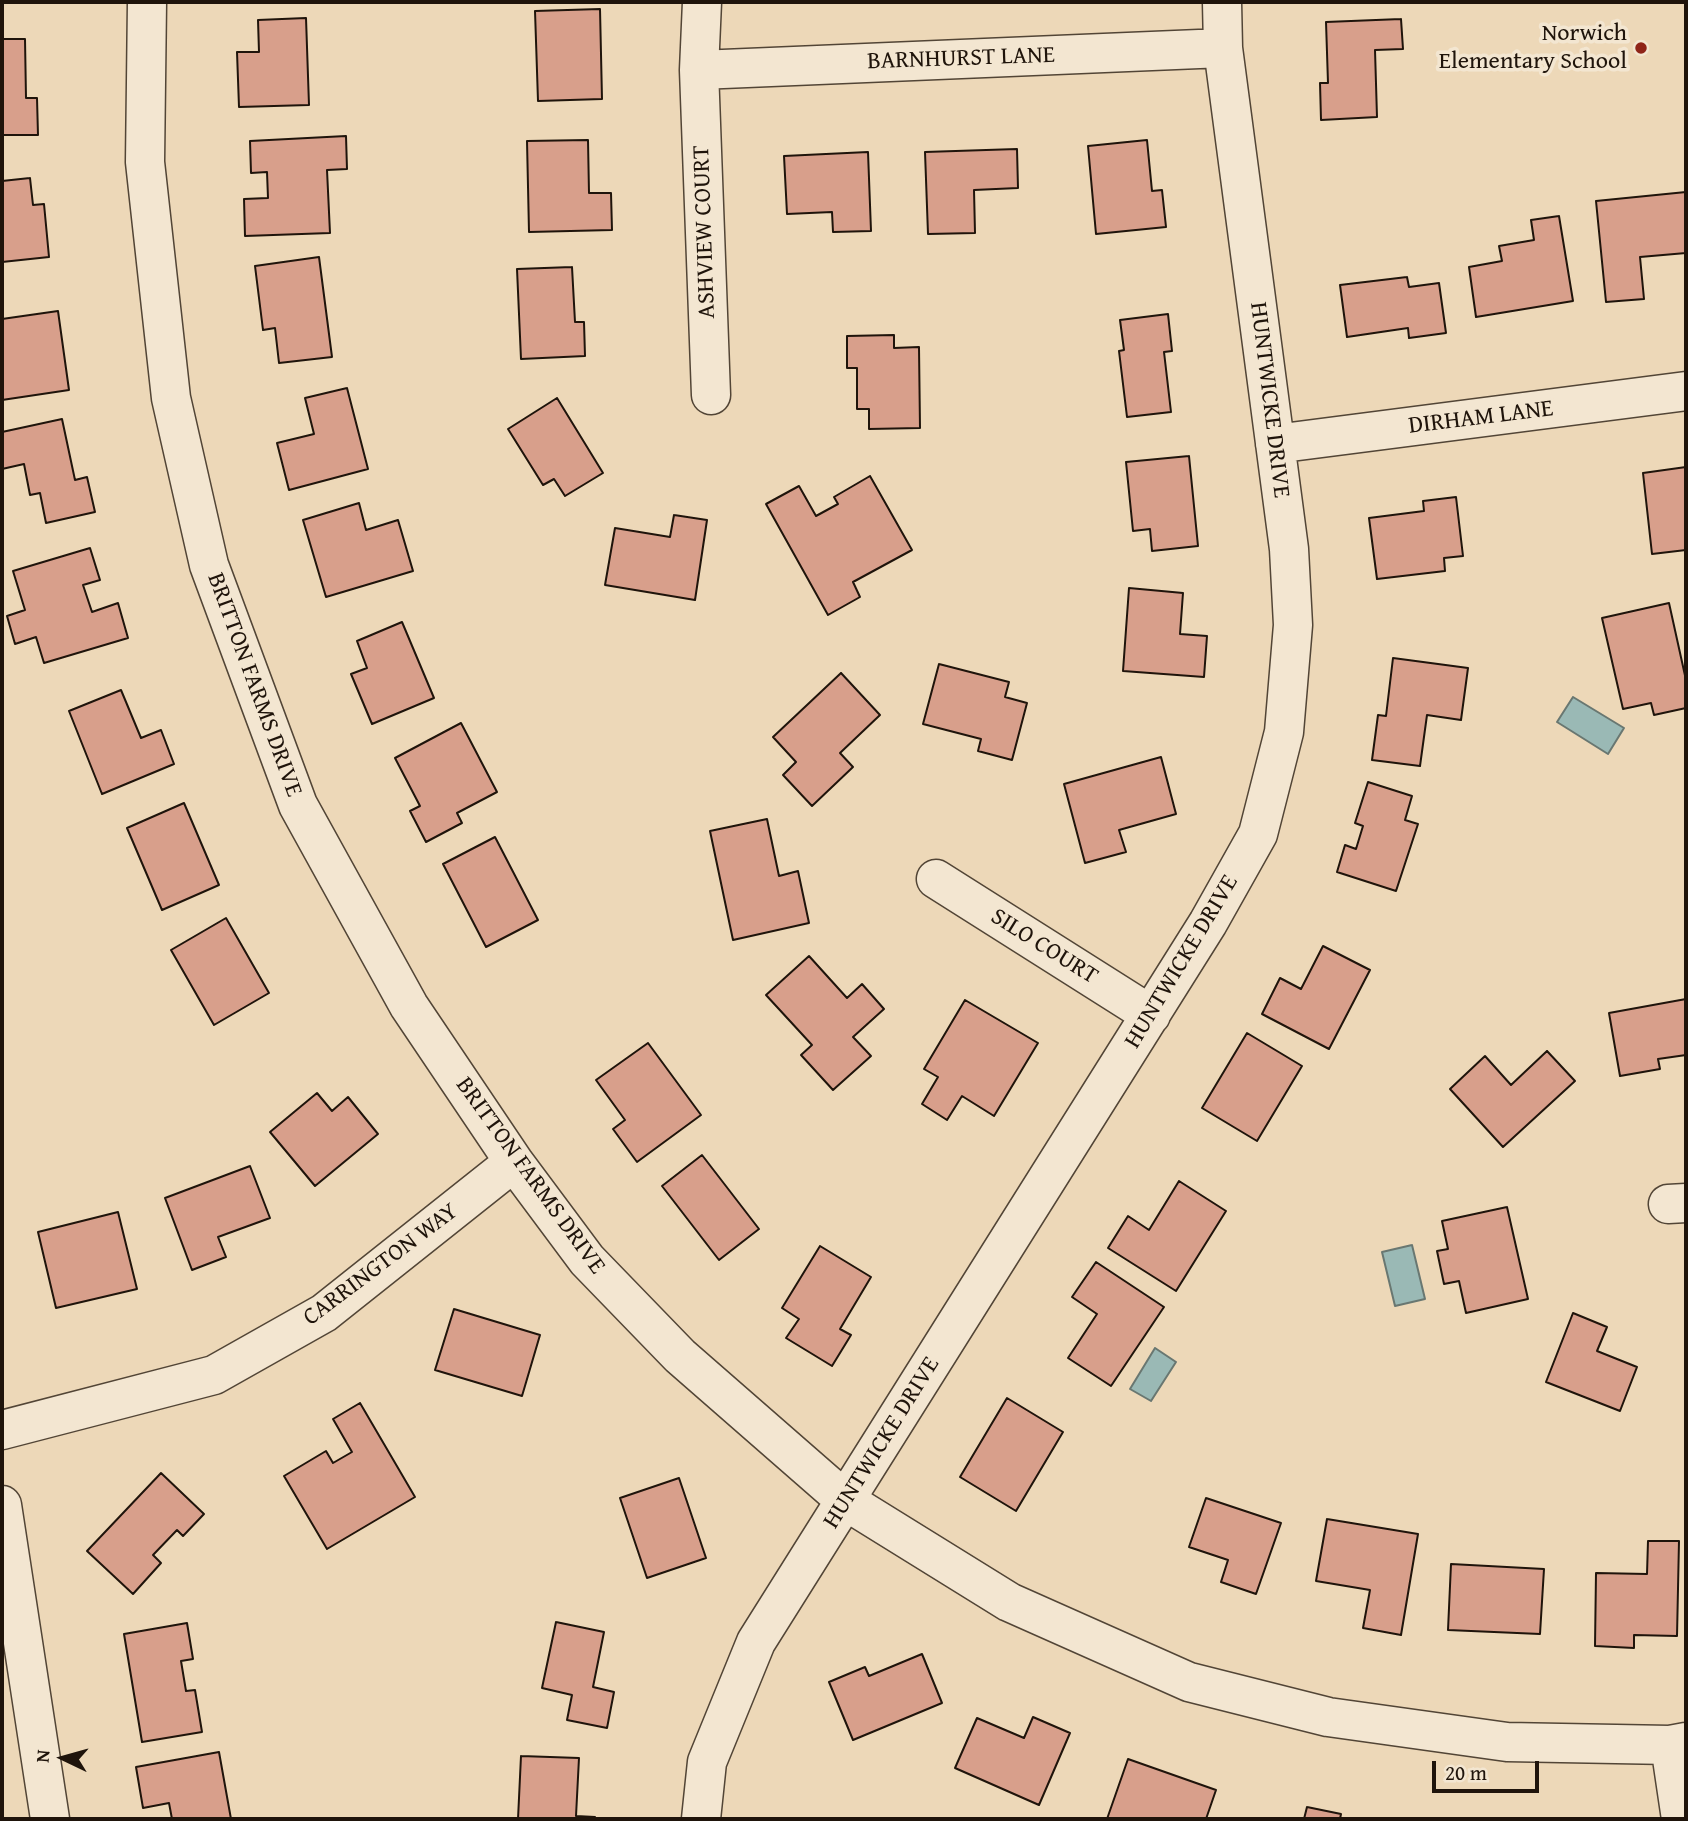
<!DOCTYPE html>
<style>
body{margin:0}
#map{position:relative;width:1688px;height:1821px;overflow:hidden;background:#edd8b8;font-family:"Gentium Book Plus",serif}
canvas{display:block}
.frame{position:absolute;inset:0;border:4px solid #1f140b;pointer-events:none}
.north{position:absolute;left:28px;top:1723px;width:70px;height:70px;-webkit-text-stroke:5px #f3e6d1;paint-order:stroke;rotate:275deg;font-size:19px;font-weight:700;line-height:28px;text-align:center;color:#1f140b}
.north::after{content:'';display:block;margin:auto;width:24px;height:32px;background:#1f140b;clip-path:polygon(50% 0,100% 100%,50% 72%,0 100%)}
.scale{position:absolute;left:1432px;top:1761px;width:107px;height:32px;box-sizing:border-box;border:4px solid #1f140b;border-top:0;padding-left:9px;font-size:21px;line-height:24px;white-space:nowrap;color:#1f140b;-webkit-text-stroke:5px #f3e6d1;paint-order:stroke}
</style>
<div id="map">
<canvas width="1688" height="1821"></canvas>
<div class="frame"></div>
<div class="north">N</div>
<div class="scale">20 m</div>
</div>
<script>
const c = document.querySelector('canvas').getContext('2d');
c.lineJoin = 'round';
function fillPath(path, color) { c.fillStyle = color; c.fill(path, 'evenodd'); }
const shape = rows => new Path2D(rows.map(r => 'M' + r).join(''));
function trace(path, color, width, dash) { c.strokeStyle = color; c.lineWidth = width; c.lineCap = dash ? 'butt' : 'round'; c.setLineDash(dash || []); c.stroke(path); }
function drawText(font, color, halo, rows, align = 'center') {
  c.font = font + ' "Gentium Book Plus",serif'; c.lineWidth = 7; c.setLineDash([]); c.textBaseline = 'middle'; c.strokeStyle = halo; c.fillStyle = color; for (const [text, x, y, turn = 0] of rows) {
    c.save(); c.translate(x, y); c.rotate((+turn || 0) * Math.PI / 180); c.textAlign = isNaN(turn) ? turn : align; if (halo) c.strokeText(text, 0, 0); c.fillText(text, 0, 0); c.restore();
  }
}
const water = shape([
 [1573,697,1624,728,1608,754,1557,722,1573,697],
 [1412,1245,1425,1299,1395,1306,1382,1252,1412,1245],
 [1155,1348,1176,1362,1151,1401,1130,1389,1155,1348]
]);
fillPath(water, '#9ab9b5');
trace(water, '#697771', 2);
const building = shape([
 [600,9,602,99,538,101,535,11,600,9],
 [306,18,309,105,239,107,237,52,259,52,258,20,306,18],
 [1401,19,1403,49,1375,50,1377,117,1321,120,1320,83,1328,83,1326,22,1401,19],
 [2,39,25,39,26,98,37,98,38,135,2,135,2,39],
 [346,136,347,169,327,170,330,233,245,236,244,199,268,198,267,172,251,173,250,141,346,136],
 [588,140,589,193,611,193,612,230,529,232,527,141,588,140],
 [1147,140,1152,191,1162,190,1166,227,1096,234,1088,146,1147,140],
 [1017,149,1018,188,974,190,975,233,928,234,925,152,1017,149],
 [868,152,871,231,833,232,832,212,787,214,784,156,868,152],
 [30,178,33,205,44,204,49,257,2,262,2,181,30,178],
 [1686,192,1686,253,1640,257,1644,299,1606,302,1596,201,1686,192],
 [1559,216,1573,301,1476,317,1469,267,1502,261,1499,246,1534,240,1531,220,1559,216],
 [319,257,332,357,279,363,275,328,263,330,255,266,319,257],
 [572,267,575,322,584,322,585,356,521,359,517,269,572,267],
 [1407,277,1409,287,1439,283,1446,333,1409,338,1408,328,1347,337,1340,285,1407,277],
 [58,311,69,390,2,400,2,319,58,311],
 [1168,314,1172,351,1164,352,1171,412,1127,417,1119,351,1124,350,1120,320,1168,314],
 [894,335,894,348,919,347,920,428,869,429,869,409,857,409,857,368,847,368,847,336,894,335],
 [347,388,368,469,289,490,277,443,314,434,305,398,347,388],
 [557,398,603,473,565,496,554,479,543,485,508,429,557,398],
 [62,419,75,480,87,477,95,512,46,523,40,493,30,495,24,464,2,469,2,432,62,419],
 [1189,456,1198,546,1152,551,1150,529,1133,531,1126,462,1189,456],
 [1686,467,1686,550,1652,554,1643,473,1686,467],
 [870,476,912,550,853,582,860,597,828,615,766,504,799,486,816,516,838,504,834,497,870,476],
 [1456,497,1463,556,1444,558,1445,571,1377,579,1369,518,1424,511,1423,501,1456,497],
 [359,503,366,530,398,520,413,571,326,597,303,520,359,503],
 [674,515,707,520,695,600,605,585,615,528,670,537,674,515],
 [90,548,100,580,83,585,92,612,118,603,128,638,44,663,36,637,15,644,7,616,25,610,13,571,90,548],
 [1129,588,1183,593,1180,634,1207,636,1204,677,1123,671,1129,588],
 [1669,603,1686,680,1686,708,1654,715,1651,703,1623,709,1602,618,1669,603],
 [402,622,434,698,372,724,351,674,367,668,357,641,402,622],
 [1393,658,1468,668,1461,720,1427,715,1420,766,1372,760,1378,715,1386,716,1393,658],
 [939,664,1009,682,1005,697,1027,703,1012,760,978,751,981,739,923,724,939,664],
 [841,673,880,715,840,753,853,767,812,806,783,775,796,762,773,737,841,673],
 [121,690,141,738,161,730,174,764,102,794,69,711,121,690],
 [461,723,497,792,457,813,462,823,426,842,410,811,420,806,395,758,461,723],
 [1161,757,1176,814,1119,830,1126,852,1085,863,1064,784,1161,757],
 [1368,782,1412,796,1405,820,1418,824,1396,891,1337,872,1345,845,1356,849,1363,826,1355,823,1368,782],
 [184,803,219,885,162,910,127,828,184,803],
 [767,819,779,876,798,871,809,923,733,940,710,831,767,819],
 [495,837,538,920,486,947,443,864,495,837],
 [226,918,269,993,214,1025,171,950,226,918],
 [1323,946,1370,970,1329,1049,1262,1014,1280,978,1301,989,1323,946],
 [809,956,847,998,862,984,884,1009,853,1037,871,1056,833,1090,801,1055,812,1045,766,995,809,956],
 [1686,999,1686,1055,1658,1059,1660,1069,1620,1076,1609,1013,1686,999],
 [965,1000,1038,1043,994,1116,962,1096,947,1120,922,1104,938,1077,924,1069,965,1000],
 [1247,1033,1302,1066,1257,1141,1202,1108,1247,1033],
 [648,1043,701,1115,637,1162,613,1129,625,1120,596,1080,648,1043],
 [1547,1051,1575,1081,1503,1147,1450,1089,1485,1056,1511,1085,1547,1051],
 [317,1093,332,1111,348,1097,378,1134,315,1186,270,1132,317,1093],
 [702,1155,759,1229,719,1260,662,1186,702,1155],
 [250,1166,270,1218,218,1237,226,1257,192,1270,165,1198,250,1166],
 [1179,1181,1226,1211,1176,1291,1108,1248,1128,1216,1149,1230,1179,1181],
 [1507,1207,1528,1299,1466,1313,1459,1281,1444,1284,1437,1251,1448,1249,1442,1221,1507,1207],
 [118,1212,137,1289,56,1308,38,1232,118,1212],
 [820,1246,871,1277,840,1329,851,1335,832,1366,786,1338,799,1319,782,1308,820,1246],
 [1096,1262,1164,1307,1111,1386,1068,1358,1097,1314,1072,1297,1096,1262],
 [454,1309,540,1335,522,1396,435,1370,454,1309],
 [1573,1313,1607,1327,1597,1351,1637,1367,1620,1411,1546,1382,1573,1313],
 [1007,1398,1063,1432,1016,1511,960,1477,1007,1398],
 [360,1403,415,1497,327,1549,284,1476,326,1451,333,1463,352,1452,333,1419,360,1403],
 [161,1473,204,1514,183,1536,177,1530,153,1555,161,1563,133,1594,87,1551,161,1473],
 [679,1478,706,1558,647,1578,620,1498,679,1478],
 [1206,1498,1281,1523,1256,1594,1221,1582,1228,1560,1189,1547,1206,1498],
 [1327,1519,1418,1534,1401,1635,1363,1628,1370,1590,1316,1581,1327,1519],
 [1648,1541,1679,1541,1677,1636,1634,1635,1634,1648,1595,1646,1596,1573,1647,1574,1648,1541],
 [1451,1564,1544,1569,1540,1634,1448,1630,1451,1564],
 [556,1622,604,1632,593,1687,614,1692,607,1728,567,1720,572,1695,542,1688,556,1622],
 [187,1623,193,1659,181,1661,186,1691,195,1690,202,1732,142,1742,124,1634,187,1623],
 [922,1654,942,1703,853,1740,829,1682,865,1667,869,1676,922,1654],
 [1033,1717,1070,1733,1039,1805,955,1768,977,1718,1024,1738,1033,1717],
 [219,1752,231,1819,172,1819,169,1803,143,1808,136,1767,219,1752],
 [521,1756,579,1758,576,1816,595,1817,595,1819,518,1819,521,1756],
 [1128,1759,1216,1790,1206,1819,1107,1819,1128,1759],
 [1307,1807,1341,1814,1340,1819,1304,1819,1307,1807]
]);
fillPath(building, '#d89f8b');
trace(building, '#1f140b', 2);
const street = shape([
 [147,2,145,162,171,398,209,565,298,805,409,1006,514,1162,587,1260,680,1356,846,1501,1009,1602,1189,1682,1328,1717,1507,1742,1670,1745,1686,1742],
 [702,2,699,70,711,395],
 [699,70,1223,48],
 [1275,444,1686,391],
 [936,879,1151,1015],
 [1668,1204,1686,1203],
 [2,1430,214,1375,324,1313,514,1162],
 [2,1505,50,1819],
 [1670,1745,1681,1819],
 [701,1819,707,1762,756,1642,1208,923,1258,834,1284,732,1293,625,1289,549,1223,48,1222,2]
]);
trace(street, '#524536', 41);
trace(street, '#f3e6d1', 38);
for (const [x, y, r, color] of [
 [1641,48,7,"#8f2418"]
]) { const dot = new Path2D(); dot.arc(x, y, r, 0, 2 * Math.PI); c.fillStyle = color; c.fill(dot); trace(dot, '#f3e6d1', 2.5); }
drawText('24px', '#1f140b', '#f3e6d1', [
 ["Norwich",1627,34],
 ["Elementary School",1627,62]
], 'right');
drawText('24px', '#1f140b', '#f3e6d1', [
 ["BARNHURST LANE",961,59,-2],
 ["ASHVIEW COURT",705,232,-92],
 ["HUNTWICKE DRIVE",1269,400,83],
 ["DIRHAM LANE",1481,418,-7],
 ["BRITTON FARMS DRIVE",254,685,70],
 ["SILO COURT",1044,947,32],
 ["HUNTWICKE DRIVE",1182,962,-59],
 ["BRITTON FARMS DRIVE",530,1176,54],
 ["CARRINGTON WAY",381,1265,-37],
 ["HUNTWICKE DRIVE",882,1443,-58]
]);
</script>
